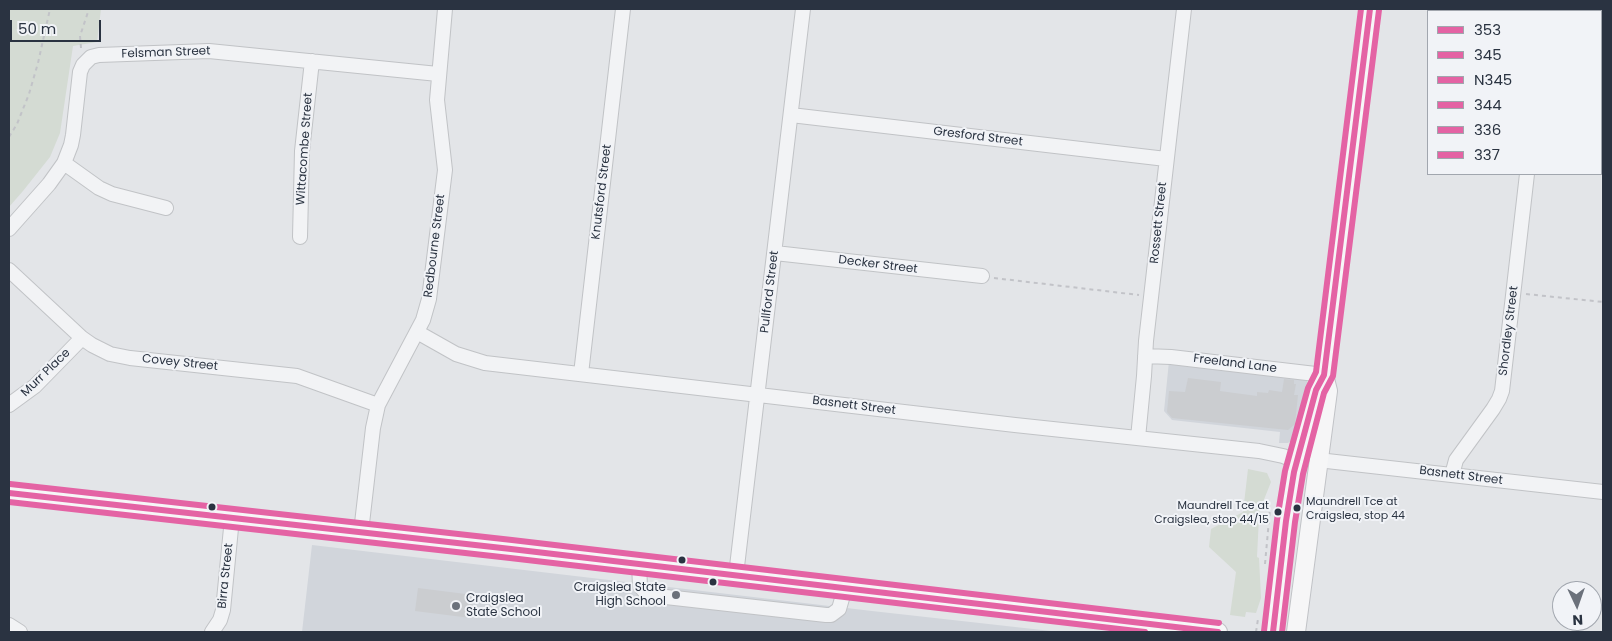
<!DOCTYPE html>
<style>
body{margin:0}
#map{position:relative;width:1612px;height:641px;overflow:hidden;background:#e3e5e8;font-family:Poppins,sans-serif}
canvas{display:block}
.frame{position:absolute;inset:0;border:10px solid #2a3341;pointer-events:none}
.legend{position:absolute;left:1427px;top:10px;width:175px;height:165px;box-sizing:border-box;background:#f1f3f7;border:1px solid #a1a6ae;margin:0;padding:6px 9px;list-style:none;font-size:15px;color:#2a3341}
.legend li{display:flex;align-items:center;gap:10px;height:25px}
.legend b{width:25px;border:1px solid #a1a6ae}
.north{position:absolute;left:1552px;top:581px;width:50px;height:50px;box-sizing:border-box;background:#f1f3f7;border:1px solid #a1a6ae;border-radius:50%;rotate:177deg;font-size:14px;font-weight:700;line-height:20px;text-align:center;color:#2a3341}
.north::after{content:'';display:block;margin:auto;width:18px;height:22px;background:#6b717b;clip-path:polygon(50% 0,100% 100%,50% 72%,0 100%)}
.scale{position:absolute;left:10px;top:20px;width:91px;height:22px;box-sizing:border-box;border:2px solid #2a3341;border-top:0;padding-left:6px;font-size:15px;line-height:18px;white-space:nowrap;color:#2a3341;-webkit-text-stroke:4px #f1f3f7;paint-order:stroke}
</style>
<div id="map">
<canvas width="1612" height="641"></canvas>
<div class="frame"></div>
<ul class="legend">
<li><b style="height:6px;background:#e463a4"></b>353</li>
<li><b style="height:6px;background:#e463a4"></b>345</li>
<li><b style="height:6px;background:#e463a4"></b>N345</li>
<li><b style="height:6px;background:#e463a4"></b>344</li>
<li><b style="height:6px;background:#e463a4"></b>336</li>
<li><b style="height:6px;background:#e463a4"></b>337</li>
</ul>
<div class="north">N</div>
<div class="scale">50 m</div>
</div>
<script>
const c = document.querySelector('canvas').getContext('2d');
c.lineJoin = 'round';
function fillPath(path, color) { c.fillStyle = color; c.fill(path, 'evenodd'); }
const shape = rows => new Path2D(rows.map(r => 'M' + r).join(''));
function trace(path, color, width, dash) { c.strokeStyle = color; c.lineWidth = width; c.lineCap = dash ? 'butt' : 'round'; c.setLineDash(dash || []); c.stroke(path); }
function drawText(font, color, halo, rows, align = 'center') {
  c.font = font + ' Poppins,sans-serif'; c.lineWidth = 4; c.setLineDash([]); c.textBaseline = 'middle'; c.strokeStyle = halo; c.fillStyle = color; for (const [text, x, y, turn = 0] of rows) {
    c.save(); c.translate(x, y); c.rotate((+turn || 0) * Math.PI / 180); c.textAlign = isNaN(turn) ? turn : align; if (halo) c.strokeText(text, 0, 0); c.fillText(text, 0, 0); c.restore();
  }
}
fillPath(shape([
 [1169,361,1306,379,1309,386,1294,439,1288,443,1279,443,1280,432,1172,420,1164,411],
 [312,545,872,611,1060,632,302,632]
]), '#d1d5db');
fillPath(shape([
 [9,9,101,9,97,42,73,46,60,133,50,157,23,191,9,207],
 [1248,469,1267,473,1271,482,1261,507,1259,517,1257,557,1259,558,1261,598,1256,613,1246,612,1245,617,1230,615,1236,572,1209,547,1211,529,1243,512]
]), '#d4dbd3');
fillPath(shape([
 [1188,378,1221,382,1220,391,1257,396,1257,392,1268,393,1269,390,1282,392,1284,379,1294,380,1294,384,1296,384,1294,395,1298,395,1295,424,1288,430,1172,418,1167,412,1169,391,1185,392],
 [418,588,474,595,471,618,415,611]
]), '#cbcdd0');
const minor = shape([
 [1546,11,1546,9],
 [791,115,1166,159],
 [64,163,99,188,112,194,166,208],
 [9,229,49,184,64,163,71,145,73,135,80,72,83,65,91,57,99,55,209,51,438,74],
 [300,237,302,151,312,61],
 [775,253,982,276],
 [9,270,82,338,92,345,110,354,130,358,297,376,378,405],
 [417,332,456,354,485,363,1015,425,1259,451,1283,456,1296,461],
 [1145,356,1171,357,1324,375],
 [581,374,623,9],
 [9,405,35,386,82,338],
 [1138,438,1144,376,1146,341,1184,9],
 [1318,460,1603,492],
 [1452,475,1456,460,1493,409,1499,399,1502,391,1527,174],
 [361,532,373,428,378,405,423,320,429,299,445,170,437,100,445,9],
 [639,564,640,586,646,593,657,596,826,615,831,615,839,609,845,588],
 [736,575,803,9],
 [9,625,20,632],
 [212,632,220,620,223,610,232,518]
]);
const major = shape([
 [9,493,511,549,1218,632],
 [1273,632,1286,521,1294,472,1316,390,1324,375,1370,9],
 [1296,632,1328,391,1324,375]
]);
trace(minor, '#c1c3c6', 16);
trace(major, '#c0c2c6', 20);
trace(shape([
 [81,48,80,36,89,9],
 [9,137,17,124,29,94,38,63,50,9],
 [994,278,1139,295],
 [1526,294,1603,302],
 [1265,564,1270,509],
 [1256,632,1258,619]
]), '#c2c3c8', 2, [4, 4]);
trace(minor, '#f2f3f5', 14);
trace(major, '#f6f6f7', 18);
trace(shape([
 [9,493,511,549,1218,632]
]), '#e463a4', 6);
trace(shape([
 [1273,632,1286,521,1294,472,1316,390,1324,375,1370,9]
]), '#e463a4', 6);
trace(shape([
 [1282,632,1295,522,1303,474,1324,393,1333,376,1379,10]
]), '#e463a4', 6);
trace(shape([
 [1264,631,1277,520,1285,471,1308,388,1316,372,1361,9]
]), '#e463a4', 6);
trace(shape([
 [9,502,510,558,1145,632]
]), '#e463a4', 6);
trace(shape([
 [10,484,512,540,1219,623]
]), '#e463a4', 6);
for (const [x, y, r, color] of [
 [212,507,4.5,"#2a3341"],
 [1297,508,4.5,"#2a3341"],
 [1278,512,4.5,"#2a3341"],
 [682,560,4.5,"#2a3341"],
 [713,582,4.5,"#2a3341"],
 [676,595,5,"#6b717b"],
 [456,606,5,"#6b717b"]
]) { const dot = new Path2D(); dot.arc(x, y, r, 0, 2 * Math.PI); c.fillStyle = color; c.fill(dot); trace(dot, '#f1f3f7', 2); }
drawText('11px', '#2a3341', '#f1f3f7', [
 ["Maundrell Tce at",1306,502],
 ["Craigslea, stop 44",1306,516],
 ["Maundrell Tce at",1269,506,"right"],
 ["Craigslea, stop 44/15",1269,520,"right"]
], 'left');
drawText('12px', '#2a3341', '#f1f3f7', [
 ["Felsman Street",166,53,-2],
 ["Gresford Street",978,137,7],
 ["Wittacombe Street",305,149,-86],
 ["Knutsford Street",602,192,-83],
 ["Rossett Street",1159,223,-84],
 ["Redbourne Street",435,246,-83],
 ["Decker Street",878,265,7],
 ["Pullford Street",770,292,-83],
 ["Shordley Street",1509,331,-83],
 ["Covey Street",180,363,6],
 ["Freeland Lane",1235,364,7],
 ["Murr Place",46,373,-44],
 ["Basnett Street",854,406,7],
 ["Basnett Street",1461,476,7],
 ["Birra Street",226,576,-84]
]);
drawText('12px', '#2a3341', '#f1f3f7', [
 ["Craigslea State",666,588],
 ["High School",666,602],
 ["Craigslea",466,599,"left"],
 ["State School",466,613,"left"]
], 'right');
</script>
